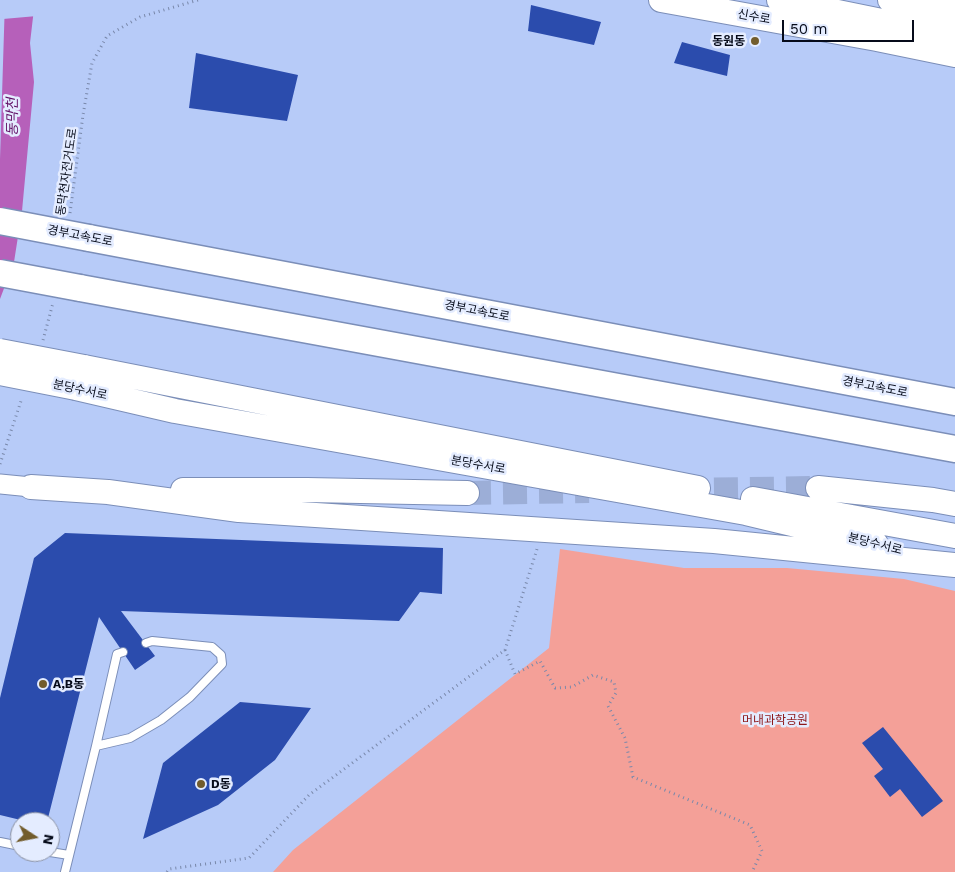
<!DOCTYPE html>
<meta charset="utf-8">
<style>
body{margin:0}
#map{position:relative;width:955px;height:872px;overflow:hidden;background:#b7cbf8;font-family:"Work Sans",sans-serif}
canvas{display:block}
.north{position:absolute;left:10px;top:812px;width:50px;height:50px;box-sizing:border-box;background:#e4ecff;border:1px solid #8b92a3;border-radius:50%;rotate:101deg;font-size:14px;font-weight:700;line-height:20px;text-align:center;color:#060b1a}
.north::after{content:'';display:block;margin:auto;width:18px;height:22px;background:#725c2c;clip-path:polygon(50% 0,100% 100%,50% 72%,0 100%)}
.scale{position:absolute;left:782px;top:20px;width:132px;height:22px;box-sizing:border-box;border:2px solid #060b1a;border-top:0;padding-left:6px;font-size:15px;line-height:18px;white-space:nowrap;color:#060b1a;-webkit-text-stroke:4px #e4ecff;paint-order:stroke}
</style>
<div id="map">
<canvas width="955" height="872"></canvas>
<div class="north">N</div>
<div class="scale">50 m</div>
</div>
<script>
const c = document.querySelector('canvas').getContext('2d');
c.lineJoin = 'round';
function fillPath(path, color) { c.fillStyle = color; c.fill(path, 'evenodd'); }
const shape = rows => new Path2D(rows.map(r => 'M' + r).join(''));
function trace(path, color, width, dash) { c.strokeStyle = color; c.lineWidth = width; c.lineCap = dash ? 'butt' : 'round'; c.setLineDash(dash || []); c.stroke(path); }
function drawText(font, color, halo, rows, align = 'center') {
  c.font = font + ' "Work Sans","Noto Sans KR",sans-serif'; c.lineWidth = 5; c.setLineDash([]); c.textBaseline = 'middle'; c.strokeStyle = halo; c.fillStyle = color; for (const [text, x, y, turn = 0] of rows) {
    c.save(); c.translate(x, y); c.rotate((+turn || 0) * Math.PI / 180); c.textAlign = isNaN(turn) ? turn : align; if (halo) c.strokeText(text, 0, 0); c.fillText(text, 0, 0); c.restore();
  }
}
fillPath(shape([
 [560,549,684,568,787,568,904,579,955,591,955,872,273,872,293,850,549,648]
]), '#f4a098');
fillPath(shape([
 [5,0,35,0,30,43,34,82,22,211,14,262,0,299,0,159]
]), '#b660ba');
fillPath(shape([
 [2,0,37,0,37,16,3,19]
]), '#b7cbf8');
fillPath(shape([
 [531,5,601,22,594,45,528,31],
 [682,42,730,55,727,76,674,63],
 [196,53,298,75,287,121,189,108],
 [65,533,443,548,442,594,420,592,399,621,121,611,155,656,135,670,99,617,47,822,29,822,0,815,0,698,34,558],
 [240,702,311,708,275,760,218,805,143,839,163,763],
 [883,727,943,801,922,817,900,789,890,797,874,776,883,769,862,743]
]), '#2b4cad');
trace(shape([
 [678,490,818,488],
 [467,493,589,491]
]), '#9caed7', 24, [24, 12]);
const service = shape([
 [123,652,117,654,96,746,130,738,161,720,190,697,222,664,221,655,212,647,152,641,146,643],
 [0,842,20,846],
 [50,852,69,855],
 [65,872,96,746]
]);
const tertiary = shape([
 [0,484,31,487]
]);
const primary = shape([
 [661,0,877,39,955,55],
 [779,0,955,36],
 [890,0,955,12]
]);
const trunk = shape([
 [84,367,698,488],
 [76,388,175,411,746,513,876,544],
 [31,487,108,492,239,510,714,541,955,565],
 [818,488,933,500,955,504],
 [183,490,307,490,467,493],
 [753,499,955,536]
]);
const motorway = shape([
 [89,238,955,402],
 [80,288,955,449]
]);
trace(service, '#7b8eb8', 10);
trace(tertiary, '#7b8eb8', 21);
trace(primary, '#7b8eb8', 26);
trace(trunk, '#7b8eb8', 26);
trace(motorway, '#7b8eb8', 29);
trace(shape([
 [70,213,83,115,92,63,107,36,140,17,198,0],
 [43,340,53,303],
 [0,464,22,398],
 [505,650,515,674,540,661,555,688,572,687,593,675,614,682,616,693,608,706,625,738,633,777,750,825,762,851,752,872],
 [167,872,169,869,249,858,309,795,505,650,537,549]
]), '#7988aa', 3, [1, 4]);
trace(service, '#fff', 8);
trace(tertiary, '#fff', 19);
trace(primary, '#fff', 24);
trace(trunk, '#fff', 24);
trace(motorway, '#fff', 26);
const trunkBridge = shape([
 [0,351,84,367],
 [0,373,76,388]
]);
const motorwayBridge = shape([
 [0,221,89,238],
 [0,273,80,288]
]);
trace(trunkBridge, '#7b8eb8', 26, []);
trace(motorwayBridge, '#7b8eb8', 29, []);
trace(trunkBridge, '#fff', 24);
trace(motorwayBridge, '#fff', 26);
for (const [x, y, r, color] of [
 [755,41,5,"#725c2c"],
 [43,684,5,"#725c2c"],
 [201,784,5,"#725c2c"]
]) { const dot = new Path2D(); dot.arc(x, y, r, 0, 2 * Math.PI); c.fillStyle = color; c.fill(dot); trace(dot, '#e4ecff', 2); }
drawText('12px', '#060b1a', '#e4ecff', [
 ["신수로",754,17,10],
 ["동막천자전거도로",67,172,-82],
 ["경부고속도로",80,236,11],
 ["경부고속도로",477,311,11],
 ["경부고속도로",875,387,11],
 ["분당수서로",80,390,12],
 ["분당수서로",478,465,10],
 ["분당수서로",875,544,14]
]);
drawText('bold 12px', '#060b1a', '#e4ecff', [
 ["동원동",745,41,"right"],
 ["A,B동",53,684],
 ["D동",211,784]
], 'left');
drawText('12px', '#8e191c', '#e4ecff', [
 ["머내과학공원",775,720]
]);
drawText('italic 14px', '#620f66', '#e4ecff', [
 ["동막천",13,117,-90]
]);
</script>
